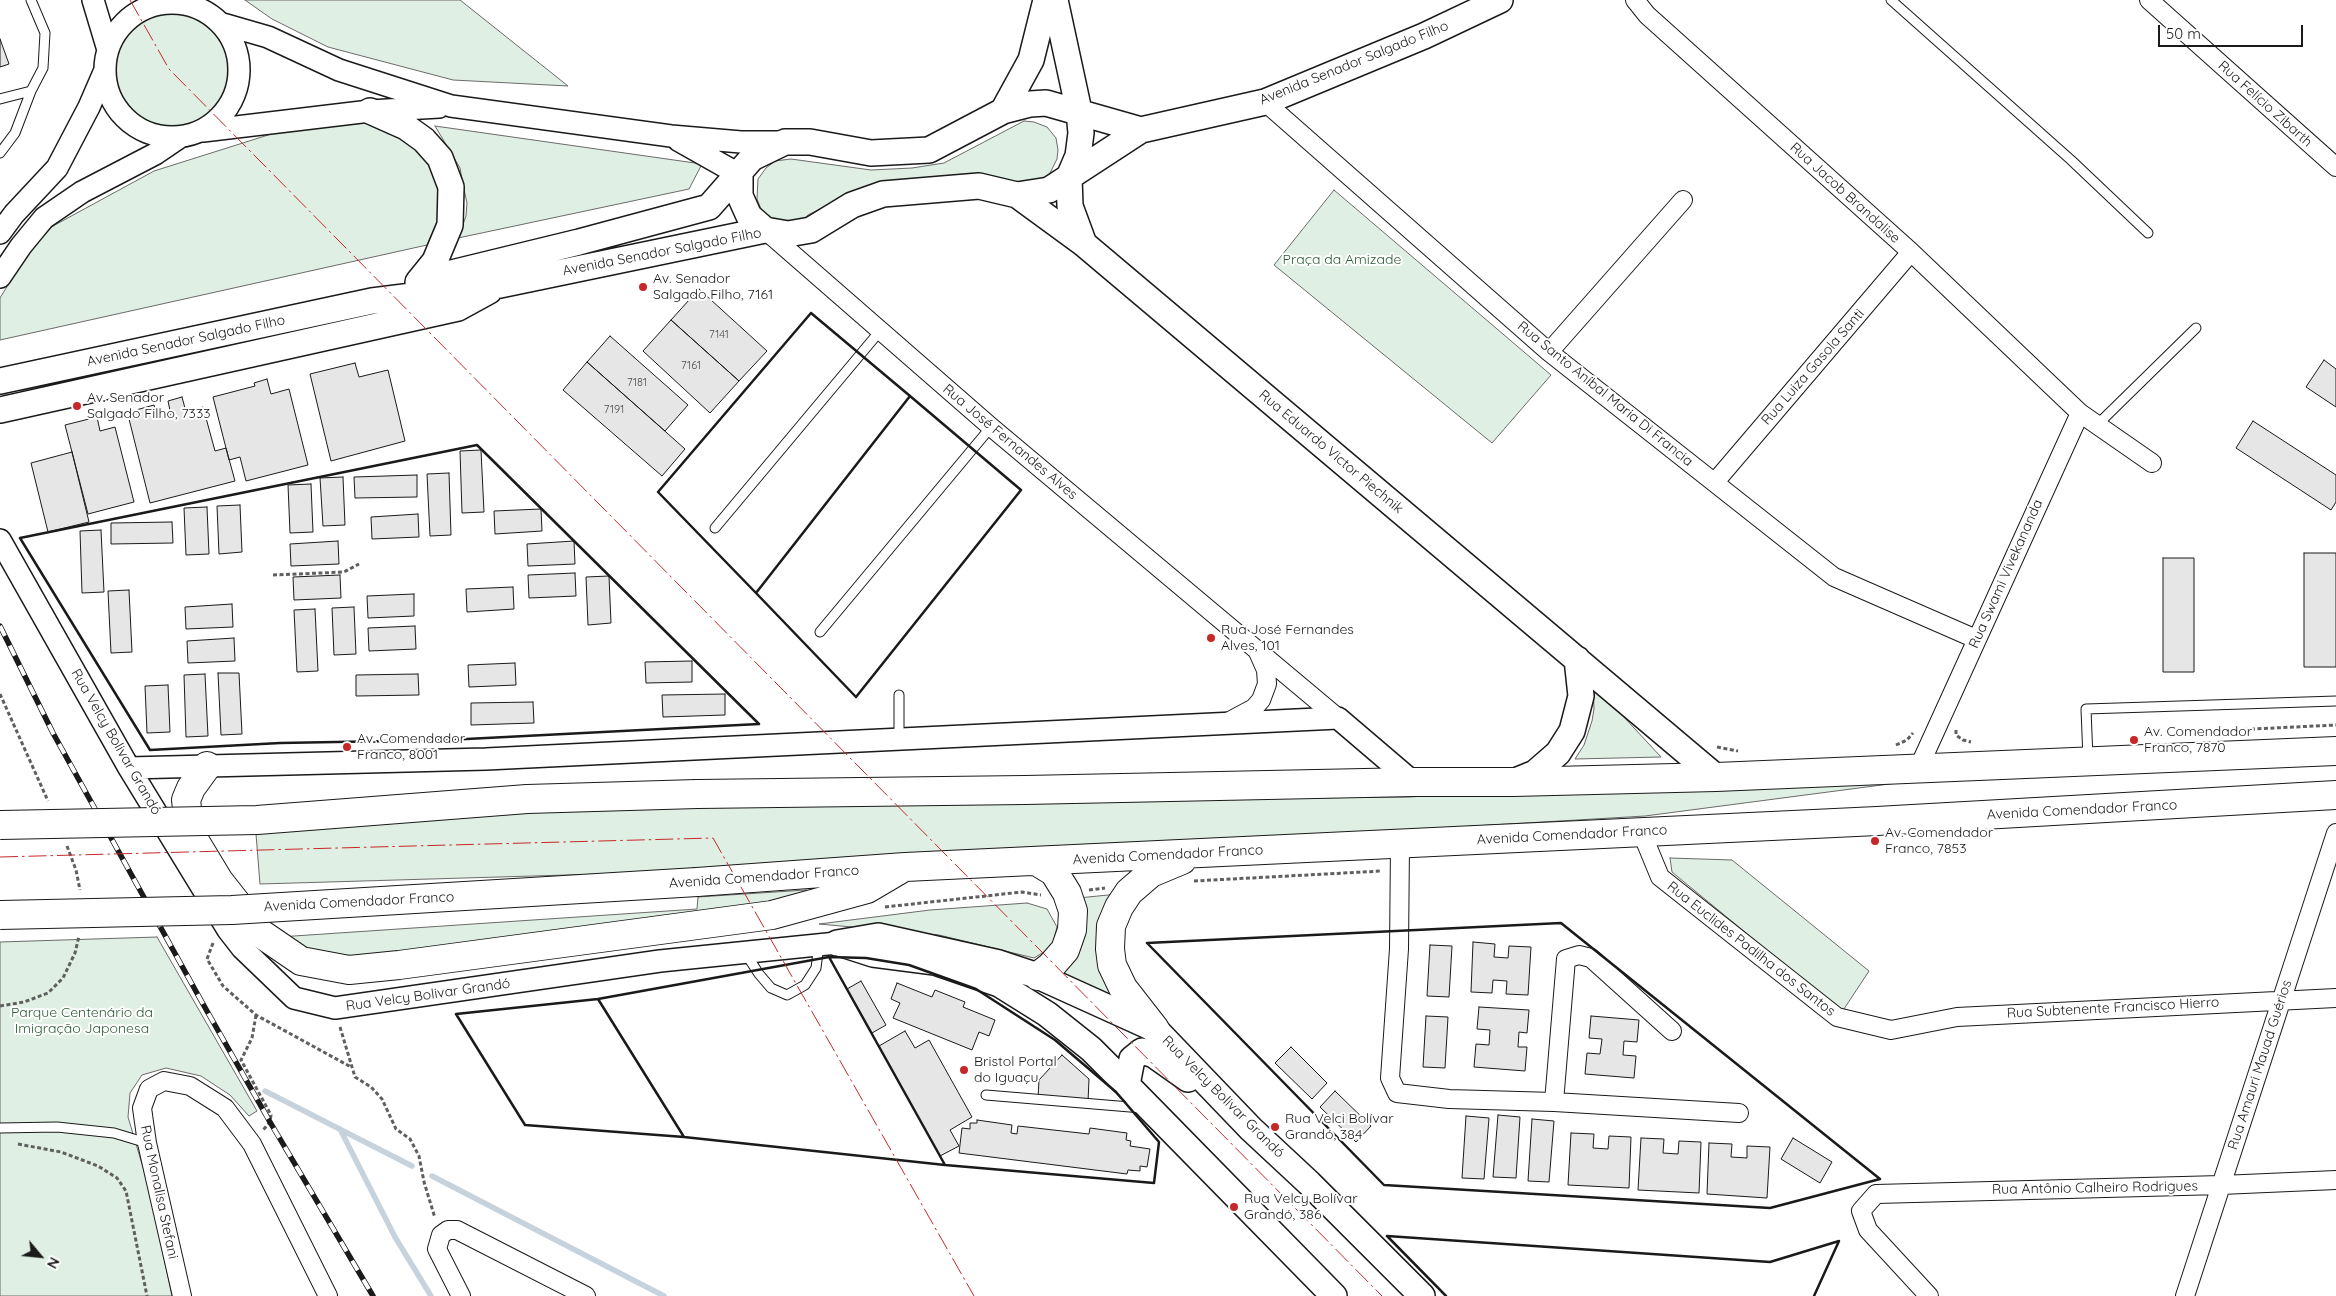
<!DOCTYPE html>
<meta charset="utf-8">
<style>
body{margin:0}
#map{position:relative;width:2336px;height:1296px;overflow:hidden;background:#fff;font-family:Quicksand,sans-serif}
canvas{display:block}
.north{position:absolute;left:15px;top:1231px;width:50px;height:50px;-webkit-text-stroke:4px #fff;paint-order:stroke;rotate:118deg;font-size:14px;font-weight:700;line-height:20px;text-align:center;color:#1a1a1a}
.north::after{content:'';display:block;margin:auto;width:18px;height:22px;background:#1a1a1a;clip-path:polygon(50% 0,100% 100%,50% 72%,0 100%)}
.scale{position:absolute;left:2158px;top:25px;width:145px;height:22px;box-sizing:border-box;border:2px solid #1a1a1a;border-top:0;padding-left:6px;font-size:15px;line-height:18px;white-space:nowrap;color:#1a1a1a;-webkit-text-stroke:4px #fff;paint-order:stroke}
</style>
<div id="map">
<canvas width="2336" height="1296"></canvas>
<div class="north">N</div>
<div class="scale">50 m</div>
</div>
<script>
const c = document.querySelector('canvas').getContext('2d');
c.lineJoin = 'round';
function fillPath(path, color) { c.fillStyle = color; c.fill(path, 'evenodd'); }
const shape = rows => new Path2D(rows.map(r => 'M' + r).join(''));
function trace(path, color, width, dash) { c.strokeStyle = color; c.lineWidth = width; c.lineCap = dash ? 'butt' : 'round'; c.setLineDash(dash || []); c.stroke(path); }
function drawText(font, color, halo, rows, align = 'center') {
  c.font = font + ' Quicksand,sans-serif'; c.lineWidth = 4; c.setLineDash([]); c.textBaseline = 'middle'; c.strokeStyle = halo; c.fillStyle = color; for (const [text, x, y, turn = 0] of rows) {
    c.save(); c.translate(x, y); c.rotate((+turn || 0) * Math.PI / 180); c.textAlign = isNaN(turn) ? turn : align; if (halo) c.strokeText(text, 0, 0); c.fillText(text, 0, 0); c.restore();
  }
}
const green = shape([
 [245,0,460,0,568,86,453,80,328,47,272,19,245,0],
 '113 70a59 59 0 1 1 118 0a59 59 0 1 1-118 0Z',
 [1024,121,1034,122,1047,127,1056,138,1058,150,1057,159,1049,175,1038,183,842,198,808,215,801,221,788,224,770,219,761,209,757,199,758,179,766,168,775,161,791,159,871,170,912,168,944,163,1024,121],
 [365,123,403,136,417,148,429,163,439,190,439,218,427,245,0,340,0,298,29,251,53,226,154,171,284,130,365,123],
 [435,126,702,164,689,189,458,238,466,216,467,203,463,185,460,168,435,126],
 [1334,190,1551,375,1492,443,1274,265,1334,190],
 [1593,684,1609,701,1661,757,1575,759,1584,745,1592,721,1594,709,1593,684],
 [1897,783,1645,816,703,871,260,884,256,834,526,810,693,803,1408,797,1519,791,1897,783],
 [1670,858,1732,860,1869,971,1842,1012,1672,872,1670,858],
 [806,890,809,896,771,906,314,962,279,937,697,909,698,897,806,890],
 [1118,894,1120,1006,1053,978,1078,898,1118,894],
 [1027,903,1047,909,1057,927,1052,947,1034,958,939,935,819,924,930,910,1027,903],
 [157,937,257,1111,249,1116,230,1095,201,1076,166,1068,142,1075,130,1093,128,1117,150,1191,172,1296,0,1296,0,942,157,937]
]);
fillPath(green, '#e0efe3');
trace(green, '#6a6a6a', 1);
trace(shape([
 [265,1091,412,1166],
 [340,1129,395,1237,431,1296],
 [432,1176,664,1296]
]), '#c6d2dc', 5.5);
const building = shape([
 [0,39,9,64,0,67,0,39],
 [699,289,767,351,739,381,671,320,699,289],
 [671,320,739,381,710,413,643,351,671,320],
 [610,336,688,405,665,431,587,362,610,336],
 [2324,360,2336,369,2336,407,2306,387,2324,360],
 [587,362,685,449,662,476,563,390,587,362],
 [355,363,359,377,388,370,405,441,331,461,310,374,355,363],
 [267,379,271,394,289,389,308,465,246,481,240,457,229,460,213,397,255,386,254,383,267,379],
 [182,397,186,412,203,407,215,451,226,448,235,481,150,503,128,415,137,412,136,410,154,405,158,418,171,415,168,401,182,397],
 [97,417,100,431,115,427,134,502,88,514,65,425,97,417],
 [2253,421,2336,475,2336,502,2331,510,2236,448,2253,421],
 [481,450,484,512,462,513,460,451,481,450],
 [72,452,89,522,48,532,31,463,72,452],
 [449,473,451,535,430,536,427,474,449,473],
 [417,475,417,497,355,498,354,477,417,475],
 [343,477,345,525,323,526,320,478,343,477],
 [311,484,313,532,290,533,288,485,311,484],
 [240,505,242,552,219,554,217,506,240,505],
 [207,507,209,554,186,555,184,508,207,507],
 [541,509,542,531,495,534,494,511,541,509],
 [418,514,419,537,372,539,371,517,418,514],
 [172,522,173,543,111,544,111,523,172,522],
 [101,530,104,592,82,593,80,531,101,530],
 [338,541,339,564,291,566,290,544,338,541],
 [574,541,575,564,528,566,527,544,574,541],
 [2304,553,2336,553,2336,667,2304,667,2304,553],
 [2163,558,2194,558,2194,672,2163,672,2163,558],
 [575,573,576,596,529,598,528,575,575,573],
 [340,575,341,598,294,600,293,577,340,575],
 [609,576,611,623,588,625,586,577,609,576],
 [513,587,514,609,467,612,466,589,513,587],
 [129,590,132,652,111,653,108,591,129,590],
 [414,594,414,616,368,618,367,596,414,594],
 [232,604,233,627,186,629,185,607,232,604],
 [354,607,356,654,334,655,332,608,354,607],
 [315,609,318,671,297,672,294,610,315,609],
 [415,626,416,649,369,651,368,628,415,626],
 [234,638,235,661,188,663,187,641,234,638],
 [692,661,692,682,646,683,645,662,692,661],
 [515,663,516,685,469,687,468,665,515,663],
 [218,673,239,673,242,734,221,735,218,673],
 [205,674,208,736,186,737,184,675,205,674],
 [418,674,419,695,356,696,356,675,418,674],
 [168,685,170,732,147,733,145,686,168,685],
 [725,694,725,715,663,717,662,695,725,694],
 [533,702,534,723,471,725,471,703,533,702],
 [1473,942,1495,944,1494,957,1508,958,1509,946,1531,947,1528,995,1506,994,1507,981,1493,980,1492,993,1471,992,1473,942],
 [1430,945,1452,946,1449,997,1427,996,1430,945],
 [861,981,886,1025,872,1033,847,989,861,981],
 [897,983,932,997,935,990,965,1002,963,1007,995,1020,989,1036,979,1032,972,1050,893,1018,900,1003,891,999,897,983],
 [1479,1007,1529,1010,1527,1033,1519,1032,1518,1047,1527,1047,1525,1071,1474,1067,1476,1044,1489,1045,1490,1030,1477,1029,1479,1007],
 [1426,1016,1448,1017,1445,1068,1423,1067,1426,1016],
 [1591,1016,1639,1020,1637,1042,1624,1041,1623,1055,1636,1056,1634,1078,1585,1074,1587,1053,1600,1054,1602,1039,1589,1038,1591,1016],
 [905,1031,915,1048,929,1040,972,1117,950,1130,959,1146,940,1156,879,1046,905,1031],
 [1291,1047,1327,1083,1312,1099,1275,1063,1291,1047],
 [1062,1055,1089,1079,1088,1102,1038,1098,1039,1080,1062,1055],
 [1335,1091,1371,1126,1356,1142,1320,1107,1335,1091],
 [1498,1115,1520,1117,1516,1178,1493,1177,1498,1115],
 [1466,1116,1489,1118,1484,1179,1462,1178,1466,1116],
 [1532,1119,1554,1121,1549,1182,1528,1181,1532,1119],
 [977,1120,1012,1125,1011,1133,1017,1134,1018,1126,1089,1134,1090,1128,1127,1133,1126,1140,1131,1141,1130,1146,1150,1149,1147,1167,1140,1166,1140,1171,1128,1170,1127,1174,959,1153,962,1128,970,1129,970,1123,977,1123,977,1120],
 [1571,1133,1594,1134,1593,1148,1608,1149,1609,1136,1631,1137,1629,1188,1568,1185,1571,1133],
 [1641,1138,1664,1139,1663,1153,1678,1154,1679,1141,1701,1142,1699,1193,1638,1190,1641,1138],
 [1793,1138,1832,1162,1820,1183,1781,1159,1793,1138],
 [1709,1143,1732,1144,1731,1157,1747,1158,1747,1146,1770,1147,1767,1198,1707,1194,1709,1143]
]);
fillPath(building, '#e6e6e6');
trace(building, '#1a1a1a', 1);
const service = shape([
 [1891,0,2071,160,2148,233],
 [0,99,31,91,43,68,45,33,31,0],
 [0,153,15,133,31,91],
 [2096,426,2196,328],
 [715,528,880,331],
 [820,632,991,427],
 [899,739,899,695],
 [2088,759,2086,709,2336,701],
 [746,954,759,974,771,988,787,995,805,985,816,968,819,944],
 [986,1095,1142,1108],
 [0,1128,57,1127,114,1133,147,1143]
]);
const minor = shape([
 [1635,0,1647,15,1911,252,2080,413,1918,769],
 [2149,0,2336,167],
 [1265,102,1549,352,1834,577,1976,639],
 [765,230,991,427,1338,718],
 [1549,352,1683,200],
 [2080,413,2152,463],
 [1715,482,1911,252],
 [1228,722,1254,708,1261,700,1267,684,1266,670,1258,652],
 [1641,831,1660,877,1837,1017,1891,1030,1957,1017,2336,998],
 [1400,844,1399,949,1390,1078,1397,1093,1449,1099,1554,1102,1739,1113],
 [1554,1102,1566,959,1579,955,1591,958,1672,1031],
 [182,1296,147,1143,142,1108,149,1089,164,1081,190,1086,225,1108,252,1144,328,1296],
 [461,1296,437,1249,441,1235,448,1230,457,1230,586,1296],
 [1929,1296,1868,1230,1861,1211,1876,1194,2221,1185,2336,1180],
 [2185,1296,2336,833]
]);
const tertiary = shape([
 [93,0,108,50],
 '105 70a67 67 0 1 1 134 0a67 67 0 1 1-134 0Z',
 [223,24,268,37,339,70,451,106,671,136,741,142,785,142],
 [203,131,370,111,439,107],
 [678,140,740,175],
 [0,233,14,214,57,168,89,107,105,70],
 [0,277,21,246,44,218,82,192,155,154,180,137],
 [0,540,129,768,228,930,242,948,294,998,335,1008,660,961,837,943],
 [129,768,486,759,1338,718,1413,782]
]);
const secondary = shape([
 [1055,0,1079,111,1081,133,1078,156,1069,177,1070,206,1084,244],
 [370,111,406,127,424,140,440,158,451,187,450,225,435,261,418,282],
 [1003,111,1031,60,1046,0],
 [740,175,740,196,749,216,765,230],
 [1017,195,1084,244,1716,777],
 [419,281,579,242,709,207,752,158,785,142,810,142,871,153,929,150,1003,111,1030,104,1046,103,1141,130],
 [0,381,372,301,500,285,765,230,788,234,811,230,852,205,883,194,979,186,1017,195,1049,190,1141,130,1265,102,1424,36,1500,0],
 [0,410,458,308,489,291],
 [1513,782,1535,773,1558,753,1572,731,1581,696,1577,659],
 [837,943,878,936,999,963,1038,976,1155,1029,1251,1129,1309,1183,1422,1296],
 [842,944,873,954,935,962,999,984,1047,1014,1091,1049,1127,1085,1334,1296],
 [1127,1085,1132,1059,1142,1051,1154,1055,1188,1079]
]);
const trunk = shape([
 [207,766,191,788,186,800,190,833,219,881,260,933,301,961,349,970,399,965,772,915,867,889,901,869],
 [697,794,1025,790,1413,782,1513,782,1716,777,2336,751],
 [1036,861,1054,872,1067,893,1073,911,1072,930,1065,950,1051,966,1038,976],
 [697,882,905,867,1877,821,2336,795],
 [1155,1029,1123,988,1112,965,1110,949,1111,926,1119,907,1129,892,1151,873,1182,860]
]);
trace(service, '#1a1a1a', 11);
trace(minor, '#1a1a1a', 20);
trace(tertiary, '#1a1a1a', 24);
trace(secondary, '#1a1a1a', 28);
trace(trunk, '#1a1a1a', 30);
trace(shape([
 [273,575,344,572,359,564],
 [0,694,48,801],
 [1956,730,1956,735,1963,740,1971,742],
 [2212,731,2336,725],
 [1896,745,1907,740,1913,733],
 [1717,747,1738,751],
 [67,846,76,870,80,890],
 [1194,881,1382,871],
 [1089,890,1105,888],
 [885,907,1022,892,1041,895],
 [213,943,207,959,223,986,256,1015,351,1067],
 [0,1006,24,1002,48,993,63,978,75,953,79,936],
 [256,1015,252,1038,241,1060,271,1115,270,1122,263,1130],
 [340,1027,355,1077,371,1087,382,1099,396,1129,410,1139,419,1156,424,1182,435,1218],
 [18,1144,61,1152,98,1166,117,1178,126,1191,147,1296]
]), '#5f5f5f', 3, [4, 2.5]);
trace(service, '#fff', 9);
trace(minor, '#fff', 18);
trace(tertiary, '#fff', 21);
trace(secondary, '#fff', 25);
trace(trunk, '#fff', 28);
const rail = shape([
 [0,626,53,733,203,1004,270,1122,373,1296]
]);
trace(rail, '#1a1a1a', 5.5);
trace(rail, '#fff', 4, [11]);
const trunkBridge = shape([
 [0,825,257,820,527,799,697,794],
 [0,915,232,910,697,882]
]);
trace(trunkBridge, '#1a1a1a', 30, []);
trace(trunkBridge, '#fff', 28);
trace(shape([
 [811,313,910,396,756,593,658,492,811,313],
 [910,396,1021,490,856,697,756,593,910,396],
 [477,445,759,724,447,740,280,743,150,750,20,538,477,445],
 [1561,923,1880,1179,1770,1208,1384,1185,1147,943,1561,923],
 [829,957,945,1165,684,1137,598,999,829,957],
 [829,957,866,958,909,965,976,989,1055,1040,1116,1092,1159,1142,1154,1183,945,1165,829,957],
 [598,999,684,1137,525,1125,456,1014,598,999],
 [1446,1296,1387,1236,1770,1262,1839,1241,1814,1296]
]), '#1a1a1a', 2.5);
trace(shape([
 [130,0,169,69,1382,1296],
 [0,857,713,838,974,1296]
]), '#c62828', 1, [18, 4, 2.5, 4]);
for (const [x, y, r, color] of [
 [643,287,5,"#c62828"],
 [77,406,5,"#c62828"],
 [1211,638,5,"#c62828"],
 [2134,740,5,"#c62828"],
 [347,747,5,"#c62828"],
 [1875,841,5,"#c62828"],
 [964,1070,5,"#c62828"],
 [1275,1127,5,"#c62828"],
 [1234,1207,5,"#c62828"]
]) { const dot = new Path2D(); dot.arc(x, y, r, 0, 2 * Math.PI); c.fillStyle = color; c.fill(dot); trace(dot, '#fff', 2); }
drawText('11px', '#4d4d4d', null, [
 ["7141",719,335],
 ["7161",691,366],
 ["7181",637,383],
 ["7191",614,410]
]);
drawText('14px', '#1a1a1a', '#fff', [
 ["Avenida Senador Salgado Filho",1354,63,-22],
 ["Rua Felício Zibarth",2265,104,42],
 ["Rua Jacob Brandalise",1845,193,42],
 ["Avenida Senador Salgado Filho",662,252,-11],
 ["Avenida Senador Salgado Filho",186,341,-12],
 ["Rua Luiza Gasola Santi",1813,367,-49],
 ["Rua Santo Aníbal Maria Di Francia",1605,394,39],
 ["Rua José Fernandes Alves",1010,442,40],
 ["Rua Eduardo Victor Piechnik",1331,452,40],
 ["Rua Swami Vivekananda",2006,574,-66],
 ["Rua Velcy Bolivar Grandó",116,742,60],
 ["Avenida Comendador Franco",2082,810,-3],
 ["Avenida Comendador Franco",1572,835,-3],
 ["Avenida Comendador Franco",1168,855,-3],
 ["Avenida Comendador Franco",764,877,-4],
 ["Avenida Comendador Franco",359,902,-3],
 ["Rua Euclides Padilha dos Santos",1751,949,38],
 ["Rua Velcy Bolivar Grandó",428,995,-8],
 ["Rua Subtenente Francisco Hierro",2113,1008,-3],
 ["Rua Amauri Mauad Guérios",2260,1065,-72],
 ["Rua Velcy Bolivar Grandó",1223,1097,45],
 ["Rua Antônio Calheiro Rodrigues",2095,1188,-1],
 ["Rua Monalisa Stefani",159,1192,78]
]);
drawText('14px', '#2b5a34', '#fff', [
 ["Praça da Amizade",1342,260],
 ["Parque Centenário da",82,1013],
 ["Imigração Japonesa",82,1029]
]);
drawText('14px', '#1a1a1a', '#fff', [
 ["Av. Senador",653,279],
 ["Salgado Filho, 7161",653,295],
 ["Av. Senador",87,398],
 ["Salgado Filho, 7333",87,414],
 ["Rua José Fernandes",1221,630],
 ["Alves, 101",1221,646],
 ["Av. Comendador",2144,732],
 ["Franco, 7870",2144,748],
 ["Av. Comendador",357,739],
 ["Franco, 8001",357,755],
 ["Av. Comendador",1885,833],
 ["Franco, 7853",1885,849],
 ["Bristol Portal",974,1062],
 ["do Iguaçu",974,1078],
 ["Rua Velci Bolívar",1285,1119],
 ["Grandó, 384",1285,1135],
 ["Rua Velcy Bolívar",1244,1199],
 ["Grandó, 386",1244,1215]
], 'left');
</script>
